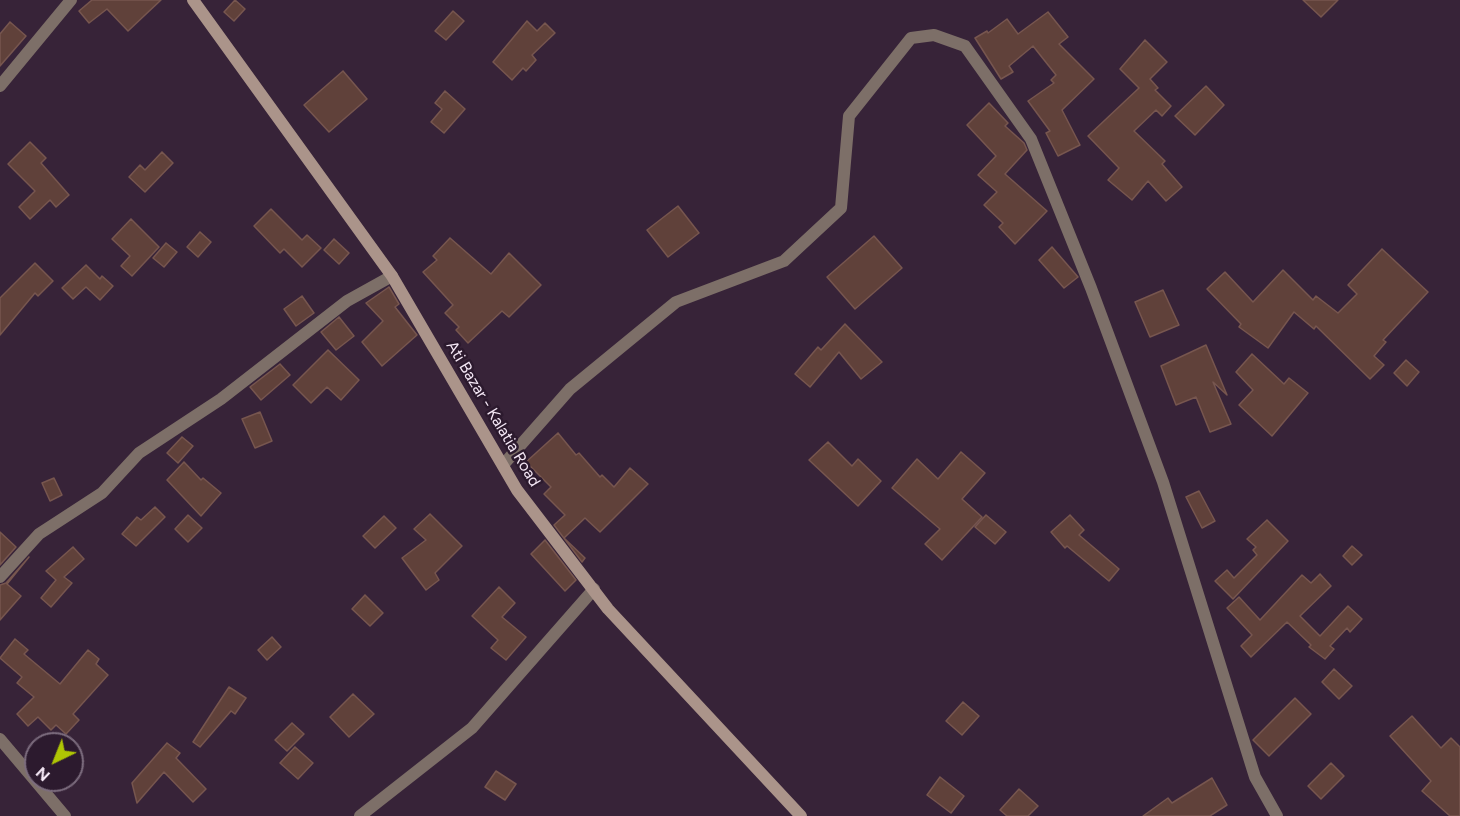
<!DOCTYPE html>
<style>
body{margin:0}
#map{position:relative;width:1460px;height:816px;overflow:hidden;background:#372338;font-family:Figtree,sans-serif}
canvas{display:block}
.north{position:absolute;left:24px;top:732px;width:60px;height:60px;box-sizing:border-box;background:#2c1a2e;border:2px solid #7c6c7e;border-radius:50%;rotate:223deg;font-size:16px;font-weight:700;line-height:24px;text-align:center;color:#f5e8f6}
.north::after{content:'';display:block;margin:auto;width:21px;height:27px;background:#afc504;clip-path:polygon(50% 0,100% 100%,50% 72%,0 100%)}
</style>
<div id="map">
<canvas width="1460" height="816"></canvas>
<div class="north">N</div>
</div>
<script>
const c = document.querySelector('canvas').getContext('2d');
c.lineJoin = 'round';
function fillPath(path, color) { c.fillStyle = color; c.fill(path, 'evenodd'); }
const shape = rows => new Path2D(rows.map(r => 'M' + r).join(''));
function trace(path, color, width, dash) { c.strokeStyle = color; c.lineWidth = width; c.lineCap = dash ? 'butt' : 'round'; c.setLineDash(dash || []); c.stroke(path); }
function drawText(font, color, halo, rows, align = 'center') {
  c.font = font + ' Figtree,sans-serif'; c.lineWidth = 5; c.setLineDash([]); c.textBaseline = 'middle'; c.strokeStyle = halo; c.fillStyle = color; for (const [text, x, y, turn = 0] of rows) {
    c.save(); c.translate(x, y); c.rotate((+turn || 0) * Math.PI / 180); c.textAlign = isNaN(turn) ? turn : align; if (halo) c.strokeText(text, 0, 0); c.fillText(text, 0, 0); c.restore();
  }
}
const building = shape([
 [92,0,161,0,128,31,107,9,89,23,79,11,92,0],
 [235,0,245,9,234,21,224,12,235,0],
 [1303,0,1338,0,1321,17,1303,0],
 [453,11,464,21,446,40,435,31,453,11],
 [1048,12,1068,37,1059,44,1094,79,1062,110,1080,145,1058,156,1046,133,1050,131,1028,101,1054,83,1051,80,1056,75,1033,46,1009,66,1013,72,1001,79,975,38,987,31,988,33,1007,19,1018,34,1048,12],
 [527,21,537,31,545,23,555,33,532,55,536,60,526,71,523,68,512,80,493,62,527,21],
 [10,22,26,36,0,66,0,34,10,22],
 [1145,40,1167,62,1150,79,1158,88,1155,90,1171,106,1162,116,1156,110,1134,131,1165,161,1162,164,1182,187,1166,201,1148,181,1132,200,1108,180,1119,168,1088,136,1139,88,1120,69,1145,40],
 [343,71,367,99,329,132,304,105,343,71],
 [1206,86,1224,105,1195,135,1175,116,1206,86],
 [445,91,465,109,444,133,431,122,442,109,435,103,445,91],
 [989,103,1008,123,1005,126,1024,143,1027,150,1005,174,1047,211,1015,244,999,227,1003,223,984,205,997,192,978,175,996,156,967,125,989,103],
 [30,142,46,158,41,163,69,195,56,207,50,200,30,219,19,207,35,191,8,164,30,142],
 [162,152,173,163,145,192,129,177,140,165,145,170,162,152],
 [678,206,699,233,668,257,647,230,678,206],
 [271,209,302,240,307,235,321,248,302,267,284,249,280,253,254,226,271,209],
 [131,219,159,247,132,276,121,266,130,256,112,239,131,219],
 [200,232,211,242,198,257,187,247,200,232],
 [874,236,902,268,855,309,827,277,874,236],
 [450,238,491,274,509,253,541,285,509,317,502,311,468,343,456,330,459,327,445,313,453,305,423,272,437,260,433,256,450,238],
 [334,239,349,253,339,264,324,250,334,239],
 [166,243,177,252,164,267,153,258,166,243],
 [1052,247,1078,277,1064,288,1039,260,1052,247],
 [1382,249,1428,292,1383,340,1386,342,1374,356,1384,365,1370,379,1316,326,1314,329,1294,312,1268,348,1239,327,1241,324,1207,289,1225,272,1253,302,1283,270,1313,300,1316,296,1338,313,1357,294,1348,285,1382,249],
 [35,263,53,281,38,296,35,293,0,335,0,298,35,263],
 [86,265,100,279,102,276,113,286,100,300,86,287,73,299,62,288,86,265],
 [389,287,399,304,395,307,417,335,382,366,362,342,383,321,366,303,389,287],
 [1163,290,1179,325,1150,337,1135,302,1163,290],
 [302,296,314,313,296,326,284,309,302,296],
 [339,317,354,336,336,350,321,332,339,317],
 [845,324,882,362,861,379,839,352,810,387,795,374,818,347,821,350,845,324],
 [1206,345,1227,395,1213,382,1231,424,1210,432,1196,397,1176,405,1161,366,1206,345],
 [328,350,359,380,341,400,327,387,311,403,293,385,328,350],
 [1252,354,1284,384,1289,378,1308,393,1272,436,1239,405,1253,390,1236,372,1252,354],
 [1406,360,1419,372,1407,386,1394,373,1406,360],
 [280,364,290,375,261,400,250,387,280,364],
 [260,412,272,441,255,448,242,419,260,412],
 [558,433,576,455,579,453,600,477,602,475,614,487,630,468,648,484,600,532,585,518,564,538,585,558,582,562,554,525,565,515,544,494,551,487,526,462,558,433],
 [182,437,193,446,178,463,167,453,182,437],
 [828,442,852,466,858,459,881,481,858,506,809,460,828,442],
 [961,452,985,473,962,499,982,517,942,560,925,544,940,529,892,488,917,459,938,479,961,452],
 [184,462,201,480,203,478,221,493,201,516,167,480,184,462],
 [54,478,62,495,50,501,42,483,54,478],
 [1199,491,1215,521,1202,528,1186,497,1199,491],
 [155,507,165,517,136,546,122,534,137,517,141,520,155,507],
 [430,514,462,546,435,573,439,580,426,590,402,558,426,540,414,529,430,514],
 [188,515,202,528,188,542,175,529,188,515],
 [986,515,1006,532,995,544,975,527,986,515],
 [1070,515,1084,530,1079,535,1119,569,1109,581,1067,546,1065,548,1051,532,1070,515],
 [384,516,396,528,375,548,363,536,384,516],
 [1267,520,1288,541,1233,599,1215,581,1227,570,1234,578,1257,555,1253,550,1256,547,1247,539,1267,520],
 [0,532,16,547,0,565,0,532],
 [545,540,576,580,565,591,531,554,545,540],
 [1352,546,1362,555,1352,565,1343,556,1352,546],
 [73,547,84,559,64,577,72,583,51,607,41,598,56,580,46,571,73,547],
 [29,557,7,584,21,596,0,620,0,585,6,583,29,557],
 [1320,574,1331,586,1300,616,1320,636,1348,606,1362,619,1350,632,1347,628,1330,646,1334,649,1325,659,1309,647,1311,645,1287,622,1251,657,1241,646,1252,635,1227,608,1239,597,1260,620,1302,575,1311,583,1320,574],
 [499,587,515,603,502,617,526,637,506,660,491,648,498,640,472,616,499,587],
 [365,595,383,613,370,626,352,609,365,595],
 [272,637,281,647,267,660,258,650,272,637],
 [15,639,28,650,24,654,60,684,88,650,99,659,96,664,108,675,73,714,79,720,66,734,56,725,51,730,38,717,28,726,17,714,34,697,17,683,22,677,0,658,15,639],
 [1334,669,1352,686,1339,699,1322,682,1334,669],
 [229,687,246,698,235,714,231,711,200,747,193,742,229,687],
 [353,694,374,714,349,737,330,717,353,694],
 [1295,698,1311,714,1269,756,1253,740,1295,698],
 [963,702,979,716,962,735,946,721,963,702],
 [1412,716,1441,748,1451,738,1460,747,1460,816,1450,816,1422,791,1431,781,1390,736,1412,716],
 [292,723,304,734,287,751,275,740,292,723],
 [167,743,180,753,176,758,206,789,193,802,164,772,137,803,132,783,167,743],
 [295,747,313,763,298,779,280,763,295,747],
 [1331,763,1344,776,1321,799,1308,786,1331,763],
 [496,771,516,784,505,800,485,787,496,771],
 [940,777,964,796,951,813,927,795,940,777],
 [1212,778,1227,805,1210,816,1143,816,1168,798,1172,803,1212,778],
 [1019,789,1038,806,1028,816,1007,816,1000,810,1019,789]
]);
fillPath(building, '#60413a');
trace(building, '#77564f', 1.5);
trace(shape([
 [0,86,71,0],
 [503,465,570,389,676,302,784,261,841,208,849,116,911,38,934,35,965,46,1031,139,1091,288,1163,482,1255,777,1277,816],
 [0,577,39,534,102,493,139,453,221,399,347,301,392,276],
 [0,739,65,816],
 [360,816,472,728,594,589]
]), '#7d6f68', 12);
trace(shape([
 [193,0,392,276,517,490,608,609,801,816]
]), '#ab948a', 12);
drawText('16px', '#f5e8f6', '#2c1a2e', [
 ["Ati Bazar - Kalatia Road",493,414,59]
]);
</script>
